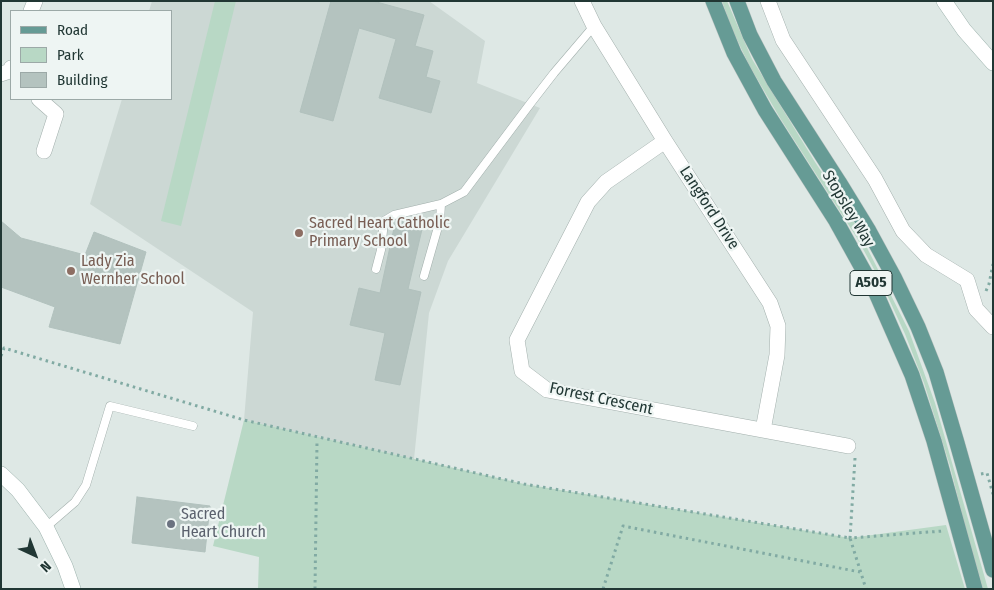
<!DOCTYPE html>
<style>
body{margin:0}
#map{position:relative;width:994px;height:590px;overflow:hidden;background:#dee8e5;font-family:"Fira Sans Condensed",sans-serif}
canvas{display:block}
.frame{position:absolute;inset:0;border:2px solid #213734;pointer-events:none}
.legend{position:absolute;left:10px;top:10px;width:162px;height:90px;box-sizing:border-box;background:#eef5f3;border:1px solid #9ca9a7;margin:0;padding:6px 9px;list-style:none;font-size:15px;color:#213734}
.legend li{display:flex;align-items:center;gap:10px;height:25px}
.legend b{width:25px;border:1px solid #9ca9a7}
.north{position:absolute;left:10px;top:530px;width:50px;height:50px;-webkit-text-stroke:4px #eef5f3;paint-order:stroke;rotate:137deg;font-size:14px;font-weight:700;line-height:20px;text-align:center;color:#213734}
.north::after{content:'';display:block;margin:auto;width:18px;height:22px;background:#213734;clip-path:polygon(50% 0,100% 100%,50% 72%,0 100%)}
</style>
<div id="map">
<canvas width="994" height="590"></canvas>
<div class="frame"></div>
<ul class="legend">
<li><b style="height:6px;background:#669b95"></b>Road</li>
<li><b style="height:14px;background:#b8d8c5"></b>Park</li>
<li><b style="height:14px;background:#b4c3bf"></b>Building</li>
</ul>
<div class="north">N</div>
</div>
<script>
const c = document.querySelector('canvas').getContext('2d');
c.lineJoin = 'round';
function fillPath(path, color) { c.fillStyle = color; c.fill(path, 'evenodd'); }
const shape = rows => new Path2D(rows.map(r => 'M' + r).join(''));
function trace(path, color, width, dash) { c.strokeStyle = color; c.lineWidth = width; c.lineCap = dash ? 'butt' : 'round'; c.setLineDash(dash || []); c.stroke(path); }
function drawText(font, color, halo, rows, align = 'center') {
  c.font = font + ' "Fira Sans Condensed",sans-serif'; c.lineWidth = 4.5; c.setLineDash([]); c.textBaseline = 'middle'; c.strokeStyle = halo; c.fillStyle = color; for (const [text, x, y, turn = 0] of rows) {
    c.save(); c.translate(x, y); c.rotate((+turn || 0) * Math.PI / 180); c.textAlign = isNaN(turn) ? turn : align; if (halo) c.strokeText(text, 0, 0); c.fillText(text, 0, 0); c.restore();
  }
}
fillPath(shape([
 [152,1,429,1,485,41,477,83,540,108,448,261,429,313,414,459,244,420,253,312,90,204,122,99,171,99,171,11,149,11]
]), '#ccd8d4');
fillPath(shape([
 [215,1,236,1,181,226,161,221],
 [722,1,727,1,752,59,815,162,851,216,909,331,935,403,988,589,983,589,964,522,950,466,924,383,905,334,882,284,857,238,780,118,749,65,731,27],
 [244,420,524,484,850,538,946,525,965,589,258,589,259,557,213,546]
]), '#b8d8c5');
const building = shape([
 [331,1,373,1,424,15,415,46,433,51,426,77,440,81,431,113,379,98,396,39,359,28,333,121,300,112,331,1],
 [396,219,423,225,408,289,421,292,400,385,375,380,385,333,350,325,359,288,380,293,396,219],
 [1,221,21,238,85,255,94,232,146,252,120,344,49,327,55,307,1,287,1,221],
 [137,497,210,506,205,552,132,543,137,497]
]);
fillPath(building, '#b4c3bf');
trace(building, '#b1c1bd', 1);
const lane = shape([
 [376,269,381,250,384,221,394,215,441,204,464,192,530,104,554,73,594,26],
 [424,276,440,220,441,204],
 [46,527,75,502,86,485,110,406,193,426]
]);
const street = shape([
 [582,1,594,26,665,141,770,303,778,326,777,355,763,430],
 [768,1,783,40,875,179,903,231,926,255,967,280,976,309,993,327],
 [31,11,35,1],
 [1,74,10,71,11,68],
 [39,99,56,114,44,151],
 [665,141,606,182,588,202,517,340,522,371,547,390,848,446]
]);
const secondary = shape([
 [944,1,964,30,993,63],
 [1,474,18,490,46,527,65,566,73,589]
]);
const primary = shape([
 [713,1,734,53,765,110,836,221,876,293,912,375,934,441,975,589],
 [737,1,750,35,774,81,839,182,869,231,894,277,918,327,936,372,957,443,993,570]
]);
trace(lane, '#a2afac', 9);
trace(street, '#a2afac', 16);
trace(secondary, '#9eb3ae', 16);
trace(primary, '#bcc3c2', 16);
trace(shape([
 [986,291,989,284,993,264],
 [1,356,4,348,244,420,524,484,850,538,866,589],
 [855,458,850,538,943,531],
 [981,474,987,473,993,494],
 [315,589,317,441],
 [603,589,623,526,860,572]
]), '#81aaa3', 3, [2.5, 4]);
trace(lane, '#fff', 8);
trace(street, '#fff', 15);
trace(secondary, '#fff', 15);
trace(primary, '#669b95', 15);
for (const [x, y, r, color] of [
 [299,233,5,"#8d6e63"],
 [71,271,5,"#8d6e63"],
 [171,524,5,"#6b7280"]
]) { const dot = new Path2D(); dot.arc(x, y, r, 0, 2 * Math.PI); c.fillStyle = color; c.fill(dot); trace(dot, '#eef5f3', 2); }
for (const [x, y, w] of [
 [871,283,42]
]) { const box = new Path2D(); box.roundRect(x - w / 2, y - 12.5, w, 25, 4); c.fillStyle = '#eef5f3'; c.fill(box); trace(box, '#213734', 1); }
drawText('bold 15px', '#213734', null, [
 ["A505",871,283]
]);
drawText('16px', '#213734', '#eef5f3', [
 ["Langford Drive",709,208,57],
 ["Stopsley Way",848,209,59],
 ["Forrest Crescent",601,399,12]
]);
drawText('16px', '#785e54', '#eef5f3', [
 ["Sacred Heart Catholic",309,224],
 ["Primary School",309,242],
 ["Lady Zia",81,262],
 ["Wernher School",81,280]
], 'left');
drawText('16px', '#5b616d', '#eef5f3', [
 ["Sacred",181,515],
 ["Heart Church",181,533]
], 'left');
</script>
